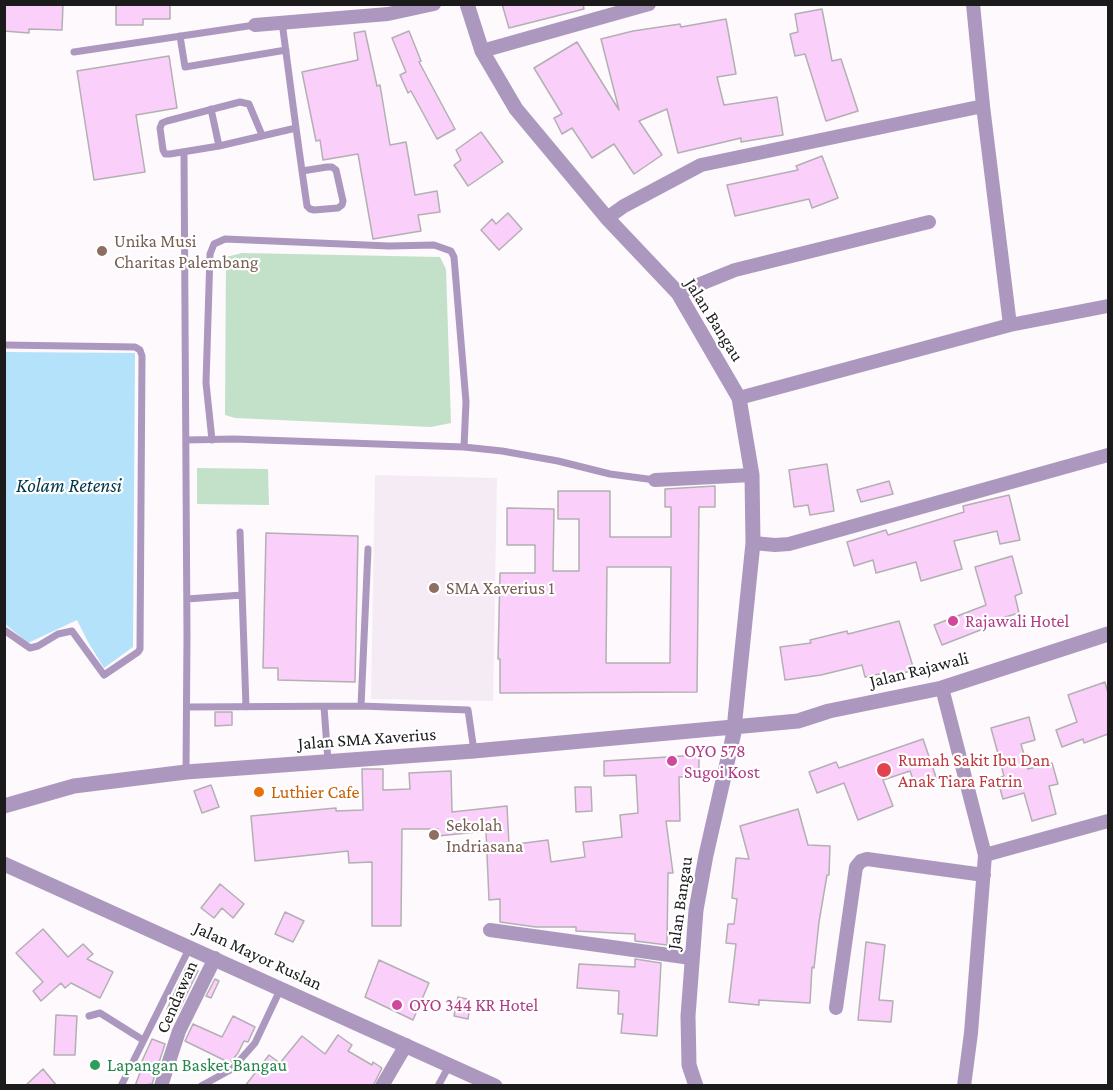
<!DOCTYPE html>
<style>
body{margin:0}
#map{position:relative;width:1113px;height:1090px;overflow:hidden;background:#fdf9fd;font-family:"Crimson Pro",serif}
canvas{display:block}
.frame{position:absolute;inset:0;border:6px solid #1c1b1c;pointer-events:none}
</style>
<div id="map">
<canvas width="1113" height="1090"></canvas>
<div class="frame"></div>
</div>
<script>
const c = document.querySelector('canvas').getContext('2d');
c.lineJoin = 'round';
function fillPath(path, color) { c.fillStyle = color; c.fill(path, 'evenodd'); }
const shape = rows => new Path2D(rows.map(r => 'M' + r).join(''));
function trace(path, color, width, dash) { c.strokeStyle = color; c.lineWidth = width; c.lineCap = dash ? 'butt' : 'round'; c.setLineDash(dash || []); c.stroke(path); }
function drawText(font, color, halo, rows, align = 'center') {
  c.font = font + ' "Crimson Pro",serif'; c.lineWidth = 4.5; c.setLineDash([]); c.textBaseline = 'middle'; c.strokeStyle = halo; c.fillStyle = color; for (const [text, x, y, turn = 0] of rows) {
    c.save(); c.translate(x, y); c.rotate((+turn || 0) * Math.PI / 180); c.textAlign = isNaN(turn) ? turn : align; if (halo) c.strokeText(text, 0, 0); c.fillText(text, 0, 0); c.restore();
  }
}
fillPath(shape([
 [375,475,497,478,493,701,371,699]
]), '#f5ebf5');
fillPath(shape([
 [242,253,440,257,446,269,451,423,431,427,235,418,225,415,226,257],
 [197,468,268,469,269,505,197,504]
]), '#c3e1c9');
fillPath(shape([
 [4,352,135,353,133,647,104,668,88,642,77,620,28,643,5,624]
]), '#b3e2fa');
const building = shape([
 [4,4,63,4,62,30,29,29,29,33,4,31,4,4],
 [116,4,170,4,170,19,143,19,143,25,116,25,116,4],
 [502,4,583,4,584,9,509,28,502,4],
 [822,9,832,61,841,59,858,111,826,121,805,54,795,56,790,34,798,32,795,14,822,9],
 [726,19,736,74,717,77,724,105,777,97,783,135,741,142,741,138,678,153,667,109,639,121,662,155,634,174,614,144,592,158,572,128,562,134,554,118,562,114,534,68,577,42,619,110,601,39,633,31,680,24,681,27,726,19],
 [365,31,377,86,380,85,390,145,406,142,415,195,437,191,440,212,418,215,421,231,373,239,358,154,323,160,320,140,316,141,302,72,358,60,354,33,365,31],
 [409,31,421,61,419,62,455,129,437,139,411,91,408,93,400,75,406,72,392,38,409,31],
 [169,56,177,108,136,115,145,172,94,180,77,71,169,56],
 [481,132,503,162,468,186,454,165,461,160,456,150,481,132],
 [822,156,838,198,812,208,809,199,735,216,727,185,798,170,796,166,822,156],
 [508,213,522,229,499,250,481,230,492,219,496,224,508,213],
 [827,464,834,511,810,515,808,505,794,507,789,470,827,464],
 [889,481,893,494,861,502,857,490,889,481],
 [715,486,715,507,699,507,697,692,500,693,500,659,498,659,500,573,535,573,535,545,507,545,507,508,554,509,553,571,579,571,579,519,558,519,558,491,610,491,610,537,671,537,671,507,665,507,665,489,715,486],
 [607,567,671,567,670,663,606,663,607,567],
 [1009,495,1020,540,1000,544,997,531,954,541,962,569,921,581,916,562,876,573,873,560,854,566,847,542,886,530,888,535,964,512,963,506,1009,495],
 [266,533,358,536,355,682,278,680,278,668,263,668,266,533],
 [1012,556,1022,593,1015,596,1019,613,981,624,983,629,942,645,934,625,986,605,975,567,1012,556],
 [899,621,914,670,886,678,884,673,865,677,862,665,821,675,785,680,780,647,811,643,810,640,847,631,848,634,899,621],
 [1105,682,1108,693,1108,734,1084,743,1083,739,1062,747,1056,730,1077,722,1068,695,1105,682],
 [215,712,232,712,232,725,215,726,215,712],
 [1029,717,1035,740,1021,744,1028,769,1052,763,1058,784,1049,786,1056,814,1032,821,1024,793,1003,799,997,778,1004,776,991,728,1029,717],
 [923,739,937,780,916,788,910,771,883,780,893,806,858,820,844,783,817,793,809,772,836,762,839,768,923,739],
 [699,755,699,776,679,777,680,821,666,821,673,873,668,873,667,945,635,941,635,934,576,931,576,927,536,927,500,922,500,899,489,900,486,831,438,836,438,829,402,829,401,926,372,926,372,862,349,863,348,851,255,861,251,816,336,808,336,811,363,810,362,769,383,769,383,790,410,789,409,773,451,771,452,812,507,806,509,845,548,840,551,862,585,857,583,842,622,837,620,815,638,813,636,775,604,776,604,761,699,755],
 [211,785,219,807,202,813,194,791,211,785],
 [575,787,591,787,592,811,576,812,575,787],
 [798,809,808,845,830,846,829,875,827,875,819,922,814,968,812,967,810,1003,759,1000,759,1005,729,1002,736,944,726,943,728,924,734,924,737,899,732,898,736,858,749,859,740,826,798,809],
 [220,884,244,904,233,918,222,908,214,918,201,908,220,884],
 [285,912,304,921,293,942,275,934,285,912],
 [43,929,68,957,83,944,93,954,87,959,113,972,100,998,71,983,65,988,61,983,41,1001,33,991,43,982,16,953,43,929],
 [866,942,885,945,879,1000,893,1001,891,1022,858,1020,866,942],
 [635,959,661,963,657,1036,621,1033,623,1014,618,1014,619,991,577,988,579,964,635,967,635,959],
 [379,960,429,983,413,1020,365,997,379,960],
 [187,966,198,971,177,1014,167,1009,187,966],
 [215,979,219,981,211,998,206,996,215,979],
 [458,997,471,1000,468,1019,454,1016,458,997],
 [56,1015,77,1016,75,1055,54,1055,56,1015],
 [233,1016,255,1027,248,1042,244,1041,238,1053,230,1063,185,1041,193,1024,222,1037,233,1016],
 [338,1035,352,1045,348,1051,372,1065,373,1062,382,1068,373,1086,245,1086,269,1055,280,1063,302,1036,325,1054,338,1035],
 [152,1039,165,1044,152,1084,135,1086,144,1062,142,1061,152,1039],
 [43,1069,57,1086,25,1086,43,1069]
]);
fillPath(building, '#fad0fb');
trace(building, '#b3afb3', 1.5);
trace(shape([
 [180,36,185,67,286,50],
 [74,52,255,25],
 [211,109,219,146],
 [296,128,302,171,307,206,310,209,314,210,338,208,342,205,343,201,336,170,332,167,327,167,302,171],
 [262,135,249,104,240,102,167,121,162,123,160,128,163,150,165,154,170,154,219,146,296,128,282,22],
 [184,153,187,635,186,772],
 [4,345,135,347,140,350,142,356,140,649,138,652,104,675,72,631,58,634,38,646,30,648,4,630],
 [186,440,234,439,464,447,502,451,558,461,610,474,655,480],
 [212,440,206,383,210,254,214,244,225,239,389,246,434,245,451,251,454,257,466,402,464,447],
 [240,532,246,707],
 [187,599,242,595],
 [361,706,368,549],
 [187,707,361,706,468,710,474,751],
 [324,707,328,761],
 [89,1016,100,1013,143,1040],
 [121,1086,189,949],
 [201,1086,232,1069,255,1043,281,988],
 [438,1086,449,1066]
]), '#ac98bf', 7);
trace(shape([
 [973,4,983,106],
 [255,25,388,14,434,4],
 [482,51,649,4],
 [607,218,624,206,701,165,983,106,1010,325],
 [678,293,735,270,929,222],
 [739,398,1010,325,1108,306],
 [655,480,752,475],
 [753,543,775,545,789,544,1108,455],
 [942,688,985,855,971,1033,964,1086],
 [985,855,1108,821],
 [490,930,691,958],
 [836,1008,856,867,861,861,867,859,984,875],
 [161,1086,179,1031,215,958],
 [382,1086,406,1045]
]), '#ac98bf', 14);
trace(shape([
 [467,4,482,51,516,109,607,218,678,293,739,398,752,475,753,543,735,719],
 [4,806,74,786,186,772,474,751,798,721,829,711,942,688,1108,634],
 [4,864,495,1086],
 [696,1086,689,1065,688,1016,696,910,706,855,735,728]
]), '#ac98bf', 15);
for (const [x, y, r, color] of [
 [102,251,6,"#8d6e63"],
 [434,588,6,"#8d6e63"],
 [953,621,6,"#d1479c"],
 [672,761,6,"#d1479c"],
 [884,770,8,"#e0444e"],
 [259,792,6,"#e8710a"],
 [434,835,6,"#8d6e63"],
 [397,1005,6,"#d1479c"],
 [95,1065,6,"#2e9e5b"]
]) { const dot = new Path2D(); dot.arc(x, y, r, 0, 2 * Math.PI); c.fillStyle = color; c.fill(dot); trace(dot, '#fff', 2); }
drawText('18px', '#785e54', '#fff', [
 ["Unika Musi",114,241],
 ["Charitas Palembang",114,262],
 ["SMA Xaverius 1",446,588],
 ["Sekolah",446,825],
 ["Indriasana",446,846]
], 'left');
drawText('18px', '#1c1b1c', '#fff', [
 ["Jalan Bangau",714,320,58],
 ["Jalan Rajawali",919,670,-14],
 ["Jalan SMA Xaverius",367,739,-4],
 ["Jalan Bangau",680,903,-82],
 ["Jalan Mayor Ruslan",258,956,25],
 ["Cendawan",177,997,-66]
]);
drawText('18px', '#b23c85', '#fff', [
 ["Rajawali Hotel",965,621],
 ["OYO 578",684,751],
 ["Sugoi Kost",684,772],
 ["OYO 344 KR Hotel",409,1005]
], 'left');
drawText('18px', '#be3a42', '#fff', [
 ["Rumah Sakit Ibu Dan",898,760],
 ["Anak Tiara Fatrin",898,781]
], 'left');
drawText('18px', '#c56008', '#fff', [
 ["Luthier Cafe",271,792]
], 'left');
drawText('18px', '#27864d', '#fff', [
 ["Lapangan Basket Bangau",107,1065]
], 'left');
drawText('italic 20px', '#01374b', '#fff', [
 ["Kolam Retensi",69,486]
]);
</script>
